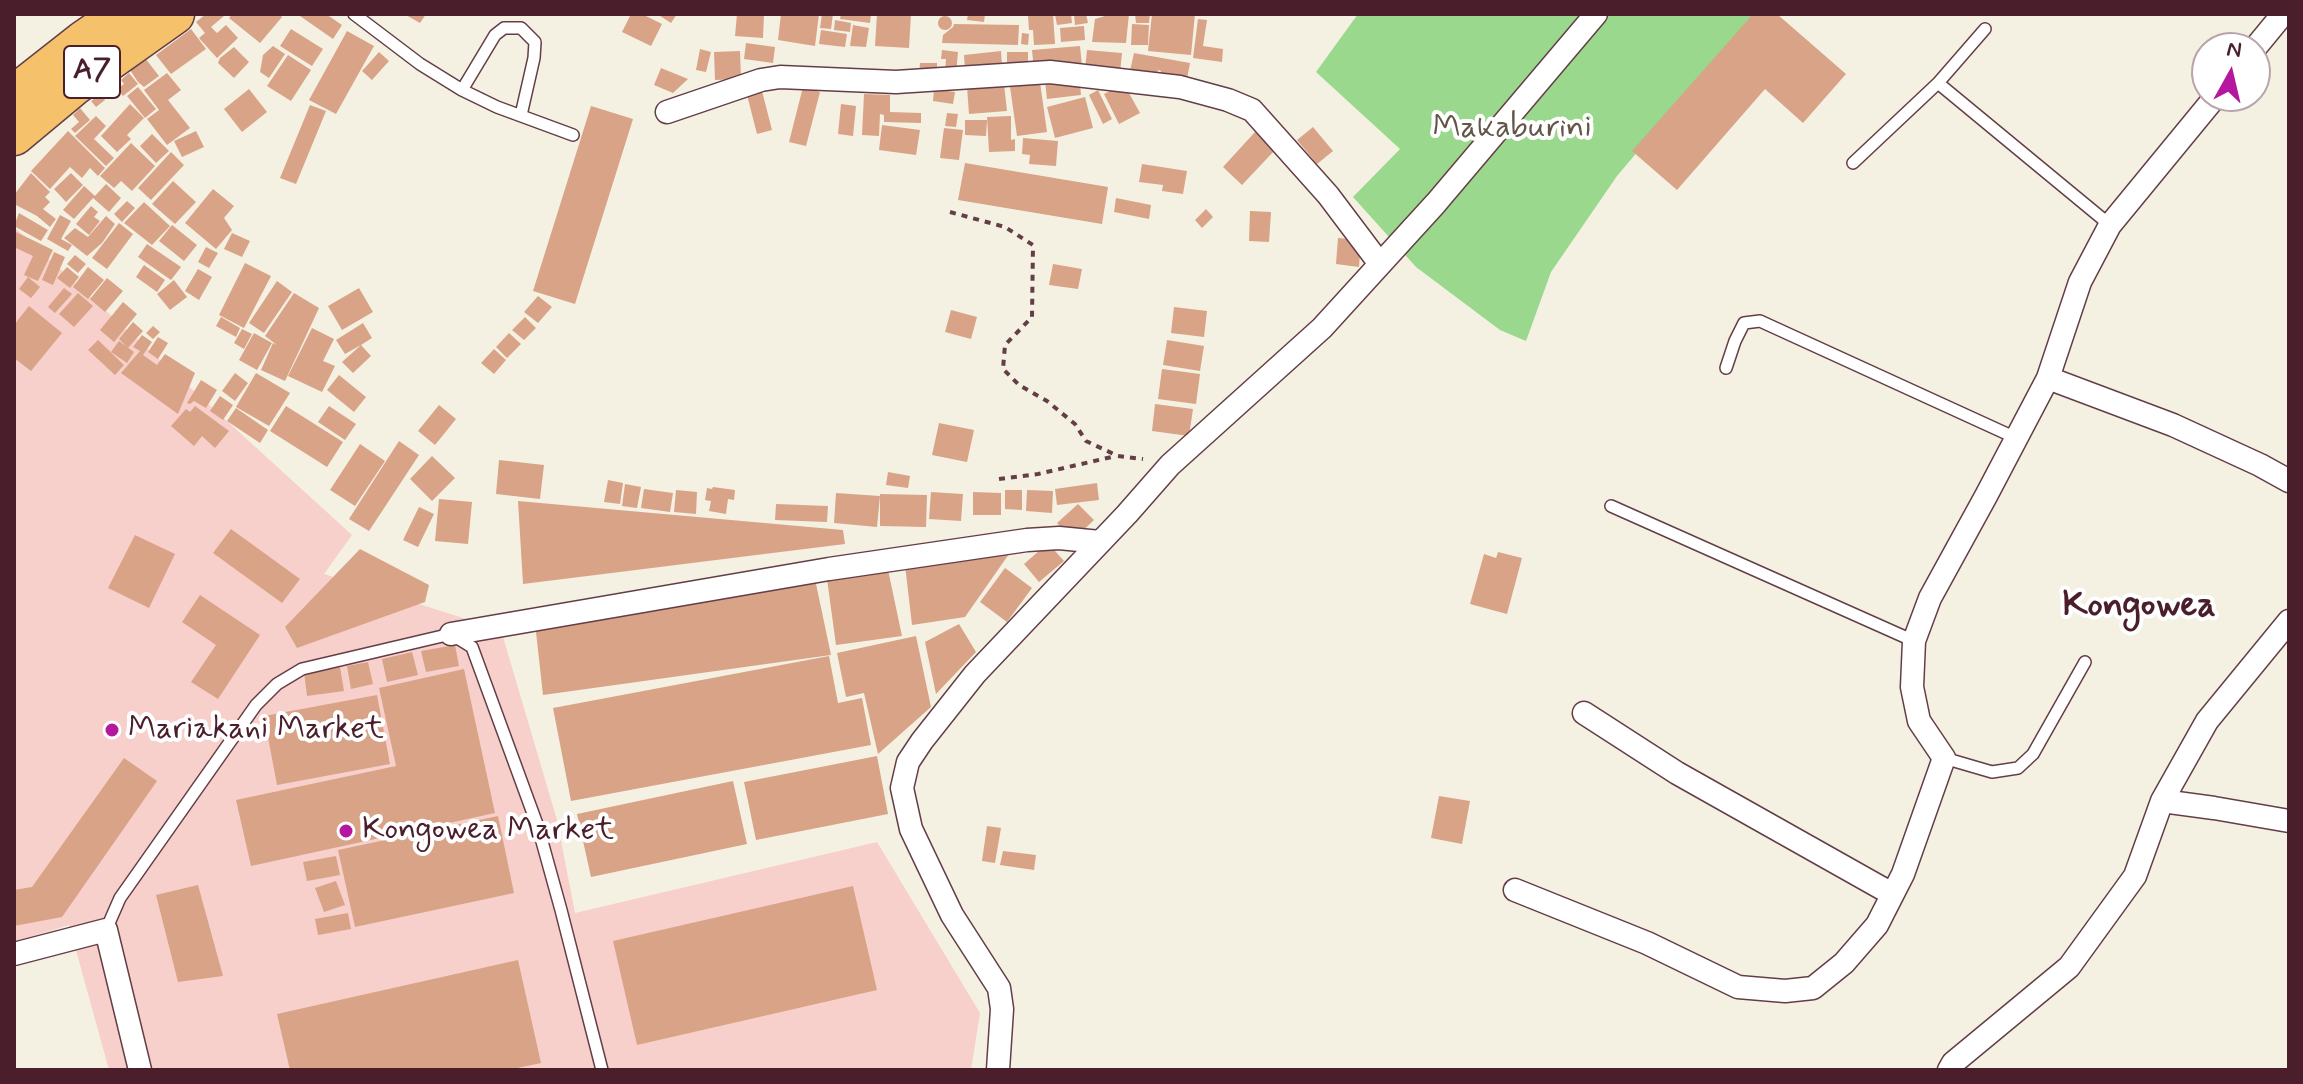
<!DOCTYPE html>
<style>
body{margin:0}
#map{position:relative;width:2303px;height:1084px;overflow:hidden;background:#f4f1e2;font-family:Mynerve,sans-serif}
canvas{display:block}
.frame{position:absolute;inset:0;border:16px solid #4a1f2b;pointer-events:none}
.north{position:absolute;left:2191px;top:32px;width:80px;height:80px;box-sizing:border-box;background:#fff;border:2px solid #b7a5aa;border-radius:50%;rotate:8deg;font-size:22px;font-weight:700;line-height:32px;text-align:center;color:#4a1f2b}
.north::after{content:'';display:block;margin:auto;width:28px;height:36px;background:#b5179e;clip-path:polygon(50% 0,100% 100%,50% 72%,0 100%)}
</style>
<div id="map">
<canvas width="2303" height="1084"></canvas>
<div class="frame"></div>
<div class="north">N</div>
</div>
<script>
const c = document.querySelector('canvas').getContext('2d');
c.lineJoin = 'round';
function fillPath(path, color) { c.fillStyle = color; c.fill(path, 'evenodd'); }
const shape = rows => new Path2D(rows.map(r => 'M' + r).join(''));
function trace(path, color, width, dash) { c.strokeStyle = color; c.lineWidth = width; c.lineCap = dash ? 'butt' : 'round'; c.setLineDash(dash || []); c.stroke(path); }
function drawText(font, color, halo, rows, align = 'center') {
  c.font = font + ' Mynerve,sans-serif'; c.lineWidth = 8; c.setLineDash([]); c.textBaseline = 'middle'; c.strokeStyle = halo; c.fillStyle = color; for (const [text, x, y, turn = 0] of rows) {
    c.save(); c.translate(x, y); c.rotate((+turn || 0) * Math.PI / 180); c.textAlign = isNaN(turn) ? turn : align; if (halo) c.strokeText(text, 0, 0); c.fillText(text, 0, 0); c.restore();
  }
}
fillPath(shape([
 [14,227,352,535,324,574,501,630,557,820,575,913,877,842,980,1013,971,1070,109,1070,69,925,14,942]
]), '#f7d0cb');
fillPath(shape([
 [1358,14,1754,14,1617,176,1551,272,1526,341,1500,330,1416,267,1353,197,1400,149,1316,72]
]), '#9ad88e');
fillPath(shape([
 [206,14,223,14,224,16,211,27,217,33,226,25,238,38,217,58,199,38,205,33,196,22],
 [232,14,279,14,282,17,260,43,229,18],
 [301,14,326,14,342,25,333,39,300,16],
 [404,14,426,14,420,23],
 [631,14,642,14,662,24,651,46,622,32],
 [657,14,677,14,671,23],
 [737,14,764,14,763,38,735,36],
 [781,14,819,14,815,46,778,40],
 [822,14,833,14,831,29,820,28],
 [841,14,871,14,870,23,840,19],
 [877,14,911,14,909,48,875,46],
 [968,14,985,14,984,22,967,20],
 [1053,14,1055,44,1034,45,1033,30,1029,30,1028,15],
 [1071,14,1072,23,1057,25,1055,15],
 [1074,14,1086,14,1088,23,1075,25],
 [1112,14,1129,14,1126,43,1092,42,1095,19],
 [1135,14,1150,14,1149,23,1136,23],
 [1152,14,1195,14,1191,55,1148,51],
 [1753,14,1777,14,1846,74,1803,123,1765,89,1677,190,1632,151],
 '938 23a7 7 0 1 1 14 0a7 7 0 1 1-14 0Z',
 [1198,19,1207,20,1203,46,1223,49,1222,62,1193,58],
 [835,20,851,23,850,32,834,30],
 [954,24,1019,25,1018,45,942,43,943,35,953,27],
 [1132,24,1149,25,1148,45,1131,45],
 [853,25,869,28,866,47,850,46],
 [1084,26,1085,40,1061,42,1060,28],
 [191,29,206,49,171,74,156,55],
 [291,29,323,49,312,66,280,46],
 [821,30,847,34,845,47,819,44],
 [347,31,374,46,336,114,309,100],
 [1022,33,1029,34,1028,45,1021,44],
 [746,43,775,47,773,63,744,59],
 [273,46,285,54,269,78,260,72,263,55],
 [1080,46,1082,66,1034,70,1032,50],
 [234,47,249,62,234,78,218,63,220,58],
 [700,49,711,52,706,72,696,70],
 [942,50,958,52,956,74,945,73,946,59,941,59],
 [1087,50,1122,53,1120,73,1085,70],
 [740,51,741,79,715,80,714,52],
 [1001,51,1002,67,965,70,964,55],
 [379,52,389,61,372,80,362,71],
 [1007,52,1028,52,1028,65,1007,66],
 [1134,53,1190,63,1187,79,1159,80,1161,71,1158,70,1157,78,1130,71],
 [288,55,311,70,291,101,267,86],
 [145,58,159,76,144,87,138,82,130,70],
 [920,63,937,63,937,76,919,76],
 [661,68,688,79,673,93,654,85],
 [129,73,138,84,123,96,117,89,124,84,121,80],
 [167,73,181,90,168,100,190,128,167,145,147,119,159,110,144,90],
 [1039,75,1047,132,1017,136,1009,80],
 [1045,81,1080,83,1081,95,1047,99],
 [1004,84,1007,111,969,114,967,87],
 [1124,84,1140,113,1119,124,1104,94],
 [138,87,156,109,145,118,127,96],
 [803,87,820,92,806,146,789,142],
 [249,89,267,112,242,132,224,109],
 [934,89,955,92,953,104,933,101],
 [1098,90,1112,119,1103,124,1089,95],
 [762,91,772,130,757,134,747,95],
 [101,94,105,100,96,107,91,101],
 [864,94,890,95,890,112,921,113,921,123,884,122,884,115,880,114,879,136,862,135],
 [1085,97,1093,128,1055,138,1047,107],
 [130,104,144,118,127,135,131,139,117,152,101,136],
 [841,104,856,106,853,136,838,134],
 [310,105,326,111,296,184,280,178],
 [591,106,633,119,575,304,533,291],
 [80,108,90,120,75,133,71,129,79,122,73,115],
 [947,113,958,114,956,127,945,126],
 [96,116,106,126,94,139,114,158,106,166,75,136],
 [1011,116,1011,140,1015,139,1015,151,989,152,987,117],
 [965,120,987,120,986,136,965,135],
 [882,125,920,130,916,155,879,150],
 [1313,127,1333,151,1317,164,1297,140],
 [944,128,963,130,959,160,940,158],
 [68,131,105,168,98,176,90,168,82,178,70,167,50,189,31,171],
 [196,131,204,147,182,157,174,141],
 [1255,132,1275,150,1242,185,1223,167],
 [152,134,169,151,156,163,140,146],
 [1023,138,1058,141,1056,166,1029,164,1030,155,1022,154],
 [131,143,155,166,132,191,121,181,114,188,100,176],
 [171,152,184,165,151,200,138,188],
 [965,163,1108,187,1102,224,958,200],
 [1142,164,1187,171,1183,194,1162,191,1163,185,1139,182],
 [31,173,50,192,45,197,50,202,43,209,56,219,50,227,37,216,14,204,14,195],
 [71,173,83,185,66,202,54,189],
 [173,181,196,202,175,224,152,204],
 [106,184,121,198,109,212,93,198,74,219,63,210,84,186,95,196],
 [213,189,234,206,224,218,232,230,216,249,185,223],
 [1116,198,1151,205,1149,219,1114,212],
 [127,201,135,208,122,222,114,214],
 [144,202,170,226,152,245,124,223],
 [91,206,98,212,94,217,100,221,89,235,76,224],
 [1206,209,1213,217,1202,228,1195,220],
 [1250,211,1271,212,1269,242,1249,241],
 [19,213,48,230,41,241,14,226],
 [60,215,71,221,61,239,72,245,68,251,47,239],
 [106,216,115,224,102,243,87,256,64,238,75,228,88,237],
 [119,223,133,234,107,269,92,258],
 [172,225,197,245,184,261,159,241],
 [16,232,53,250,38,281,24,275,33,256,14,247],
 [232,233,250,241,242,257,224,249],
 [1338,238,1361,240,1359,267,1336,264],
 [147,244,181,267,171,280,138,257],
 [206,247,218,253,209,268,198,262],
 [54,252,65,257,53,285,42,280],
 [75,255,86,264,78,273,67,264],
 [245,263,271,276,244,328,219,315],
 [1053,264,1082,269,1078,289,1049,285],
 [144,265,165,280,157,292,136,277],
 [67,267,79,277,70,288,57,278],
 [88,267,104,280,88,299,73,287],
 [198,269,212,277,199,300,185,291],
 [28,277,40,287,31,298,19,289],
 [107,278,123,291,105,312,90,299],
 [174,280,187,297,170,310,157,294],
 [277,281,292,292,264,333,249,323],
 [64,288,72,294,55,313,48,307],
 [359,288,373,312,342,330,328,306],
 [78,293,93,306,74,327,59,314],
 [294,293,319,308,285,381,261,370,273,343,277,345,273,342,274,340,273,342,265,336],
 [538,296,552,307,538,323,524,312],
 [123,302,137,314,114,342,100,330],
 [29,306,62,333,31,371,14,358,14,325],
 [1174,307,1207,311,1204,337,1171,333],
 [951,310,977,317,971,339,945,332],
 [221,317,240,328,236,337,216,326],
 [525,317,536,328,524,340,512,330],
 [133,322,143,331,128,348,119,339],
 [363,323,372,338,361,345,371,356,353,373,342,362,361,345,345,354,336,340],
 [153,326,160,332,153,339,146,333],
 [312,328,334,339,323,361,335,366,322,392,288,376],
 [242,329,252,334,244,349,234,343],
 [254,333,272,343,257,370,239,360],
 [509,333,521,344,507,358,496,347],
 [142,335,152,342,143,355,157,365,165,354,195,373,178,414,121,373,140,351,133,347],
 [158,337,168,343,158,359,148,352],
 [98,340,124,365,115,375,88,350],
 [1167,340,1204,346,1200,371,1163,365],
 [119,341,134,352,127,363,111,352],
 [494,349,506,360,494,374,481,363],
 [1162,369,1200,374,1196,404,1158,399],
 [235,373,248,383,235,401,222,391],
 [256,373,290,393,269,426,236,407],
 [339,375,366,397,354,412,327,390],
 [201,380,217,390,206,408,194,401,190,404,187,403],
 [220,396,233,405,223,420,210,411],
 [1155,404,1193,409,1189,436,1152,431],
 [439,405,456,419,435,445,418,431],
 [195,406,229,431,215,448,202,436,194,446,171,426,186,409,190,412],
 [286,406,343,442,327,467,270,431],
 [329,406,356,424,345,440,318,422],
 [236,408,268,430,260,443,227,421],
 [939,423,974,430,967,462,932,455],
 [399,441,419,455,369,531,349,519],
 [360,444,385,461,355,506,330,490],
 [432,456,455,478,432,501,410,479],
 [499,460,544,465,540,499,496,494],
 [888,472,910,476,908,488,886,485],
 [608,480,623,483,620,504,604,502],
 [1097,483,1099,500,1057,505,1055,489],
 [625,484,641,487,637,508,622,506],
 [713,487,735,490,734,500,728,499,726,514,709,511,711,501,705,500,707,488,712,489],
 [644,489,673,493,670,512,641,508],
 [676,490,697,492,696,514,674,512],
 [1005,490,1022,490,1022,510,1005,509],
 [1027,490,1053,491,1052,513,1026,511],
 [931,492,963,494,961,521,929,519],
 [973,492,1001,493,1001,515,973,515],
 [836,493,880,496,877,527,834,523],
 [880,494,927,495,926,527,880,526],
 [439,499,472,502,468,544,435,541],
 [518,501,843,530,845,544,523,584],
 [776,504,828,506,827,522,775,520],
 [1078,504,1094,520,1073,540,1057,523],
 [419,507,434,514,418,547,403,540],
 [231,529,300,579,282,603,213,553],
 [135,535,175,554,149,608,108,588],
 [1048,543,1064,561,1039,582,1024,564],
 [360,549,429,585,425,602,297,648,285,627],
 [1498,552,1522,558,1507,614,1470,604,1484,554,1496,558],
 [1009,554,965,617,912,625,905,565],
 [887,565,902,636,836,645,827,579],
 [1005,568,1032,588,1007,622,980,602],
 [815,579,831,655,543,695,535,623],
 [200,595,260,635,218,699,191,682,216,645,182,622],
 [959,624,976,652,936,694,925,642],
 [916,636,931,707,878,754,864,693,846,697,837,653],
 [455,645,459,666,426,672,421,651],
 [412,652,418,675,387,682,382,659],
 [829,656,838,703,862,698,871,745,571,801,553,708],
 [368,662,373,684,351,689,347,666],
 [340,667,344,691,307,696,304,672],
 [464,669,495,813,251,866,236,800,396,766,379,688],
 [377,695,390,764,277,785,264,716],
 [877,756,888,814,756,840,744,782],
 [124,758,157,781,62,917,14,926,14,890,32,887],
 [733,781,747,844,591,877,577,814],
 [1439,796,1470,801,1462,844,1431,838],
 [498,816,514,893,355,927,338,850],
 [987,826,1001,828,995,863,982,861],
 [1003,851,1036,855,1034,870,1000,865],
 [336,856,340,875,307,881,303,862],
 [336,881,345,905,324,912,315,888],
 [198,885,223,976,178,982,156,895],
 [853,886,877,990,637,1045,613,941],
 [348,913,351,929,318,935,315,919],
 [518,960,541,1063,508,1070,290,1070,277,1014]
]), '#d9a388');
const lane = shape([
 [354,14,420,64,462,90,497,107,573,135],
 [1938,83,2110,225],
 [462,90,495,35,504,28,521,28,535,42,534,58,521,115],
 [1853,163,1938,83,1985,29],
 [1726,368,1735,341,1744,323,1760,321,2016,438],
 [1611,506,1914,641],
 [1944,758,1992,772,2018,768,2033,754,2085,662],
 [106,930,120,898,256,705,277,684,302,669,451,634,472,647,538,827,561,910,602,1070]
]);
const street = shape([
 [2255,48,2283,14],
 [667,112,761,80,780,77,896,82,1050,72,1180,87,1228,100,1252,110,1328,195,1380,264],
 [2048,378,2173,425,2260,465,2289,481],
 [451,634,829,569,1027,540,1059,538,1100,542],
 [1584,713,1677,773,1892,894],
 [2162,801,2214,808,2289,821],
 [1515,890,1647,943,1738,987,1785,991,1813,988,1844,963,1877,925,1903,874,1944,758,1919,721,1912,687,1914,641,1930,598,1986,496,2048,378,2080,282,2110,225,2216,96],
 [14,954,106,930,140,1070],
 [998,1070,1002,1009,999,988,952,915,911,829,902,788,908,762,922,741,975,674,1127,514,1170,465,1322,328,1436,203,1596,14],
 [1949,1070,1953,1063,2069,967,2135,876,2162,801,2207,721,2289,621]
]);
const highway = shape([
 [14,96,84,41,123,14],
 [14,135,74,85,174,14]
]);
trace(lane, '#643e46', 14);
trace(street, '#643e46', 25);
trace(highway, '#643e46', 43);
trace(shape([
 [950,212,1005,227,1033,245,1032,317,1005,345,1003,369,1019,385,1047,401,1075,424,1086,441,1118,456,1143,459],
 [999,479,1038,474,1116,456]
]), '#643e46', 4, [6, 6]);
trace(lane, '#fff', 11);
trace(street, '#fff', 22);
trace(highway, '#f5c16b', 40);
for (const [x, y, r, color] of [
 [112,730,8,"#b5179e"],
 [346,831,8,"#b5179e"]
]) { const dot = new Path2D(); dot.arc(x, y, r, 0, 2 * Math.PI); c.fillStyle = color; c.fill(dot); trace(dot, '#fff', 3); }
for (const [x, y, w] of [
 [92,72,56]
]) { const box = new Path2D(); box.roundRect(x - w / 2, y - 26, w, 52, 6); c.fillStyle = '#fff'; c.fill(box); trace(box, '#4a1f2b', 2); }
drawText('bold 30px', '#4a1f2b', null, [
 ["A7",92,72]
]);
drawText('32px', '#625649', '#fff', [
 ["Makaburini",1512,129]
]);
drawText('32px', '#4a1f2b', '#fff', [
 ["Mariakani Market",128,730],
 ["Kongowea Market",362,831]
], 'left');
drawText('bold 36px', '#4a1f2b', '#fff', [
 ["Kongowea",2139,607]
]);
</script>
